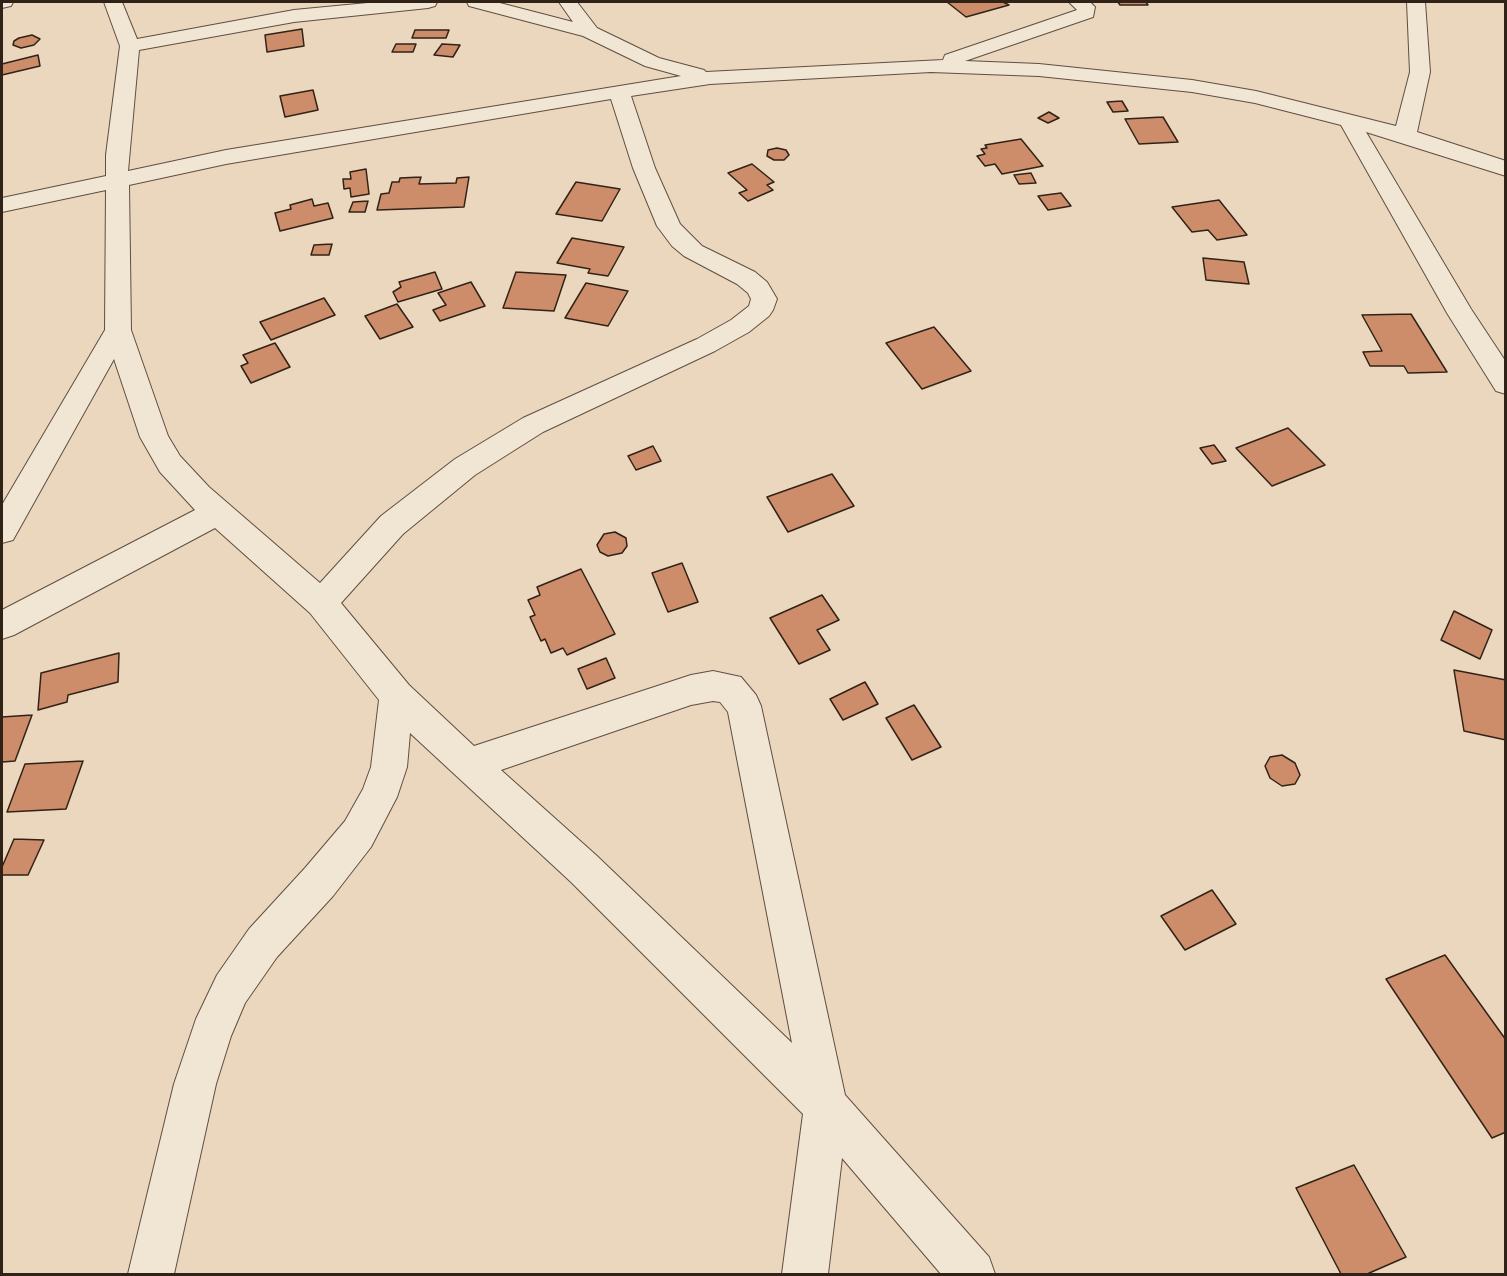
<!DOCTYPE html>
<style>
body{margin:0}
#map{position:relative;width:1507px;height:1276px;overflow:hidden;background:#ead7bd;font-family:"IM FELL French Canon",serif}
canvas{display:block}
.frame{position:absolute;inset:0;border:3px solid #312218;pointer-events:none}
</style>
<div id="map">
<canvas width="1507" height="1276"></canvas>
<div class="frame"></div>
</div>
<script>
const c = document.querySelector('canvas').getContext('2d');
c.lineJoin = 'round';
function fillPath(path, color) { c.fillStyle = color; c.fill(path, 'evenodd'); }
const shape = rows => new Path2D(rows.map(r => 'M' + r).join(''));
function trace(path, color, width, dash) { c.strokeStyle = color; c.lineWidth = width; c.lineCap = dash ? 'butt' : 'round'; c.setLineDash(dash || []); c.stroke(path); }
const building = shape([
 [947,2,1003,2,1009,5,966,17,947,2],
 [1118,2,1146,2,1148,5,1120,5,1118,2],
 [302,29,304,46,267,52,265,35,302,29],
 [415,30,449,30,446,38,412,38,415,30],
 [32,35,40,39,34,45,21,48,13,45,14,41,19,38,32,35],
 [396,44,416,44,413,52,392,52,396,44],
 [442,44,460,45,453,57,434,55,442,44],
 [38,55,40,66,2,75,2,64,38,55],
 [313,90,318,110,285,117,280,96,313,90],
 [1122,101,1128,111,1113,112,1107,102,1122,101],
 [1049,112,1059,118,1048,123,1038,118,1049,112],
 [1163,117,1178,142,1139,144,1125,119,1163,117],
 [1021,139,1043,166,1002,174,995,164,985,166,977,156,985,154,981,149,987,148,985,145,1021,139],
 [777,148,786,150,789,155,784,160,774,160,767,156,768,150,777,148],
 [752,164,774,182,767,185,773,190,748,201,739,193,747,190,728,173,752,164],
 [366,169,369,194,351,197,350,188,344,189,343,179,351,179,350,172,366,169],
 [1031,173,1036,183,1019,184,1014,175,1031,173],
 [421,177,419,184,456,183,457,178,469,177,464,207,377,210,381,194,389,193,392,182,399,182,400,178,421,177],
 [576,182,620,189,602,221,556,214,576,182],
 [1061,193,1071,206,1048,210,1038,196,1061,193],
 [312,199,314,206,328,203,333,218,280,231,275,213,291,209,290,205,312,199],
 [1219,200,1247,235,1217,240,1208,230,1192,232,1172,207,1219,200],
 [368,201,365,212,349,212,353,202,368,201],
 [572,238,624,247,608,276,588,273,590,269,557,263,572,238],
 [332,244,329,255,311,255,314,245,332,244],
 [1203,258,1244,262,1249,284,1206,280,1203,258],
 [435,272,442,289,398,302,393,292,401,287,399,282,435,272],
 [516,272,566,275,554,311,503,308,516,272],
 [471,282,485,306,440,321,433,310,446,305,438,293,471,282],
 [586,283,628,291,608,326,565,318,586,283],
 [324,298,335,315,271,340,260,322,324,298],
 [397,304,413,327,380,339,365,316,397,304],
 [1411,314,1447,372,1408,373,1404,366,1370,366,1363,352,1382,351,1362,315,1411,314],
 [934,327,971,371,922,389,886,343,934,327],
 [275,343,290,367,251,383,241,366,248,363,243,355,275,343],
 [1288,428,1325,465,1272,486,1236,448,1288,428],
 [1214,445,1226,461,1212,464,1200,448,1214,445],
 [653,446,661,461,636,470,628,456,653,446],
 [832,474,854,506,788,532,767,497,832,474],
 [615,532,626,538,627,546,622,553,608,556,600,552,597,545,604,534,615,532],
 [682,563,698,602,668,612,652,573,682,563],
 [581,569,615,634,567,655,563,648,551,653,545,639,541,641,530,617,535,615,528,600,540,595,537,587,581,569],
 [822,595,839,620,817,630,830,650,799,664,770,618,822,595],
 [1454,611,1492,630,1480,659,1441,640,1454,611],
 [119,653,118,682,68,695,67,702,38,710,41,673,119,653],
 [606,658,615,678,587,689,578,669,606,658],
 [1454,670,1506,680,1506,740,1464,731,1454,670],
 [865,682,878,704,843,720,830,699,865,682],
 [914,705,941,747,912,760,886,718,914,705],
 [32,715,15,761,2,762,2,717,32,715],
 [1282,755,1295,763,1300,775,1295,784,1282,786,1270,778,1265,766,1270,757,1282,755],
 [83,761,66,809,7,812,25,764,83,761],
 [14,839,44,840,28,875,2,875,2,867,14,839],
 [1212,890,1236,924,1185,950,1161,916,1212,890],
 [1445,955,1506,1040,1506,1132,1492,1138,1386,979,1445,955],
 [1354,1165,1406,1257,1367,1274,1341,1274,1296,1188,1354,1165]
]);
fillPath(building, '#ce8d6a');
trace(building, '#312218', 1.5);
const minor = shape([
 [2,2,13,2,11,6,2,8,2,2],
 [104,2,122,2,137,39,294,10,378,2,437,2,435,6,428,8,294,22,139,50,128,171,226,150,681,76,645,66,583,36,469,6,467,2,496,2,573,22,559,2,577,2,597,28,659,58,704,70,706,72,943,60,945,55,1077,10,1069,2,1090,2,1095,7,1093,17,965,61,1039,64,1192,80,1256,91,1396,126,1410,72,1407,2,1425,2,1430,72,1417,132,1506,161,1506,176,1366,132,1471,309,1506,362,1506,394,1496,391,1447,313,1341,125,1255,103,1192,92,1039,76,931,72,710,84,631,96,655,168,680,224,702,246,755,272,767,282,777,299,773,310,769,316,749,332,715,351,543,432,475,475,403,534,341,603,409,685,474,746,691,675,713,671,741,677,756,695,761,706,845,1095,989,1257,995,1274,941,1274,842,1158,828,1274,782,1274,803,1114,571,882,410,733,407,767,397,797,371,847,333,896,277,957,245,1003,231,1036,216,1084,174,1274,128,1274,174,1084,196,1019,217,975,249,929,305,868,345,821,363,789,371,767,379,700,310,613,215,528,14,635,2,639,2,610,195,510,160,472,140,437,114,359,13,540,2,543,2,505,105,330,106,190,2,212,2,198,106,176,106,155,120,46,104,2],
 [611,99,633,168,657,226,672,246,684,256,737,284,748,293,751,299,749,306,731,320,697,339,523,418,455,459,381,516,320,583,209,487,180,456,168,436,131,330,129,185,226,164,611,99],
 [713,701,720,702,728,712,792,1043,597,856,501,770,691,705,713,701]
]);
trace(minor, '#5f4f41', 2);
fillPath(minor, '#f1e5d4');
</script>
